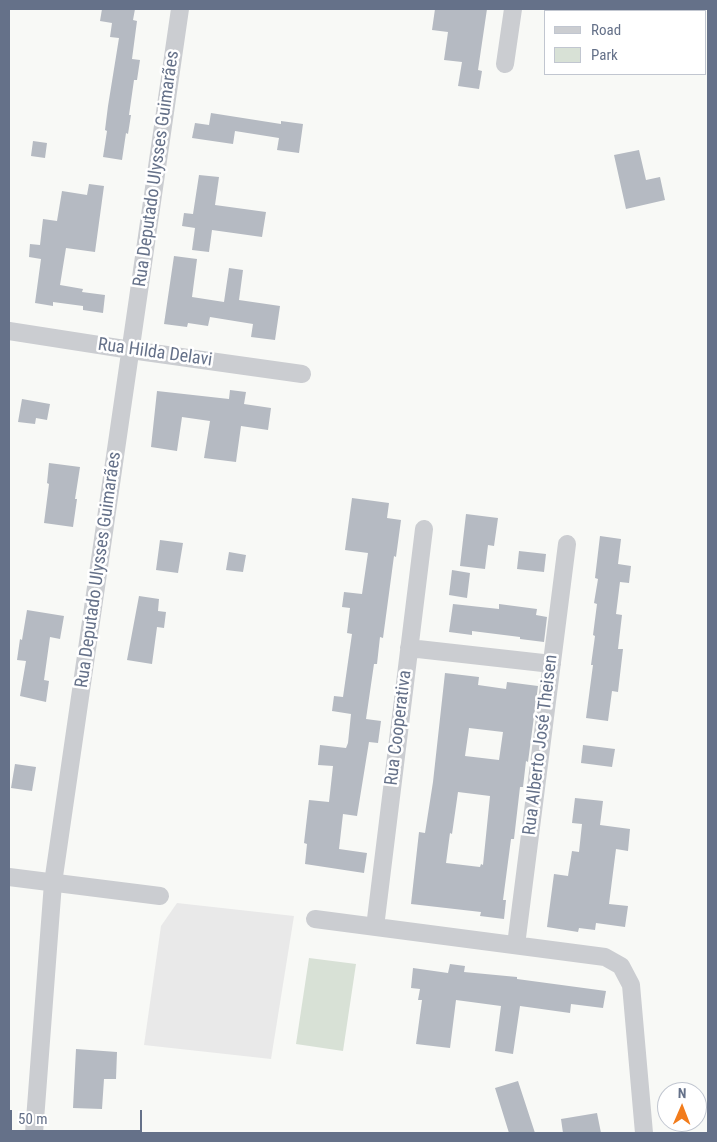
<!DOCTYPE html>
<meta charset="utf-8">
<style>
body{margin:0}
#map{position:relative;width:717px;height:1142px;overflow:hidden;background:#f8f9f6;font-family:"Roboto Condensed",sans-serif}
canvas{display:block}
.frame{position:absolute;inset:0;border:10px solid #657189;pointer-events:none}
.legend{position:absolute;left:544px;top:10px;width:162px;height:65px;box-sizing:border-box;background:#fff;border:1px solid #c1c6d0;margin:0;padding:6px 9px;list-style:none;font-size:15px;color:#657189}
.legend li{display:flex;align-items:center;gap:10px;height:25px}
.legend b{width:25px;border:1px solid #c1c6d0}
.north{position:absolute;left:657px;top:1082px;width:50px;height:50px;box-sizing:border-box;background:#fff;border:1px solid #c1c6d0;border-radius:50%;rotate:1deg;font-size:14px;font-weight:700;line-height:20px;text-align:center;color:#657189}
.north::after{content:'';display:block;margin:auto;width:18px;height:22px;background:#f27c1c;clip-path:polygon(50% 0,100% 100%,50% 72%,0 100%)}
.scale{position:absolute;left:10px;top:1110px;width:132px;height:22px;box-sizing:border-box;border:2px solid #657189;border-top:0;padding-left:6px;font-size:15px;line-height:18px;white-space:nowrap;color:#657189;-webkit-text-stroke:4px #fff;paint-order:stroke}
</style>
<div id="map">
<canvas width="717" height="1142"></canvas>
<div class="frame"></div>
<ul class="legend">
<li><b style="height:6px;background:#cbcdd1"></b>Road</li>
<li><b style="height:14px;background:#d8e1d6"></b>Park</li>
</ul>
<div class="north">N</div>
<div class="scale">50 m</div>
</div>
<script>
const c = document.querySelector('canvas').getContext('2d');
c.lineJoin = 'round';
function fillPath(path, color) { c.fillStyle = color; c.fill(path, 'evenodd'); }
const shape = rows => new Path2D(rows.map(r => 'M' + r).join(''));
function trace(path, color, width, dash) { c.strokeStyle = color; c.lineWidth = width; c.lineCap = dash ? 'butt' : 'round'; c.setLineDash(dash || []); c.stroke(path); }
function drawText(font, color, halo, rows, align = 'center') {
  c.font = font + ' "Roboto Condensed",sans-serif'; c.lineWidth = 5; c.setLineDash([]); c.textBaseline = 'middle'; c.strokeStyle = halo; c.fillStyle = color; for (const [text, x, y, turn = 0] of rows) {
    c.save(); c.translate(x, y); c.rotate((+turn || 0) * Math.PI / 180); c.textAlign = isNaN(turn) ? turn : align; if (halo) c.strokeText(text, 0, 0); c.fillText(text, 0, 0); c.restore();
  }
}
fillPath(shape([
 [177,903,294,916,271,1059,144,1045,161,926]
]), '#e9e9e9');
fillPath(shape([
 [309,958,356,964,343,1051,296,1044]
]), '#d8e1d6');
fillPath(shape([
 [102,9,135,9,133,20,137,21,132,59,140,60,137,80,134,80,129,115,131,115,128,134,126,133,122,160,103,157,107,131,105,130,108,106,119,38,110,37,112,23,100,21],
 [435,9,487,9,478,70,482,71,479,89,458,86,462,62,444,60,448,32,432,30],
 [211,113,281,124,281,121,303,124,299,153,277,150,279,138,235,131,233,144,192,138,195,123,209,125],
 [33,141,47,143,45,158,31,156],
 [639,150,646,180,660,177,665,200,626,209,614,155],
 [199,175,219,177,215,205,266,212,262,237,212,230,209,252,192,250,195,228,182,226,184,213,193,214],
 [89,184,104,186,95,252,66,248,60,285,83,289,82,292,105,295,103,313,83,310,83,306,53,302,53,306,35,303,41,259,29,257,30,244,40,245,43,219,57,221,62,191,87,195],
 [174,256,197,259,192,297,224,302,229,268,243,270,239,300,280,306,275,340,251,337,253,324,210,317,208,326,188,323,187,327,164,324],
 [230,390,246,392,244,404,271,408,268,430,241,426,236,462,204,458,210,421,182,417,177,451,151,447,157,391,229,399],
 [22,399,50,404,47,420,36,418,35,424,18,422],
 [49,463,80,467,75,499,77,499,73,527,44,523,49,484,47,483],
 [352,498,389,503,387,518,401,520,396,557,394,556,383,638,380,637,377,664,374,664,366,719,381,721,378,743,369,742,357,816,343,814,339,849,367,853,364,873,305,864,307,844,304,843,309,800,329,802,333,766,318,765,320,745,346,748,348,743,351,714,332,711,334,696,343,697,352,634,347,633,350,608,342,607,344,592,362,594,368,553,345,550],
 [466,514,498,518,494,546,488,545,485,569,460,566],
 [600,536,621,539,618,564,631,566,629,583,620,582,616,614,622,615,618,649,623,649,618,692,612,691,608,721,586,718,593,665,591,665,595,636,593,635,597,604,594,603,598,579,595,578],
 [160,540,183,543,178,573,156,570],
 [519,551,546,554,544,572,517,569],
 [229,552,246,555,243,572,226,570],
 [452,570,470,573,467,598,449,595],
 [139,596,159,599,158,611,166,612,164,628,157,627,152,664,127,660],
 [453,604,499,609,499,604,537,609,536,615,547,617,544,642,520,639,520,637,472,631,472,635,449,632],
 [27,610,64,616,60,639,50,637,44,680,49,681,46,702,20,696,26,661,17,660,20,639,22,640],
 [445,673,479,677,478,685,506,689,507,682,538,686,528,762,526,761,523,787,520,787,514,839,511,839,503,900,506,900,504,919,480,916,481,912,411,904,419,832,425,833,433,782],
 [469,728,503,732,499,760,465,756],
 [458,792,490,796,483,865,481,864,480,867,446,863,450,833,452,834],
 [583,745,615,749,612,767,581,763],
 [15,764,36,767,32,791,11,788],
 [575,798,603,801,600,825,630,829,628,851,616,849,609,904,628,906,625,927,596,923,595,930,579,928,578,932,547,927,554,874,568,876,572,851,579,852,582,824,572,823],
 [450,964,465,966,464,972,517,977,517,979,606,991,603,1008,571,1004,570,1013,520,1006,513,1054,495,1051,501,1006,456,1000,450,1048,416,1044,422,1000,418,1000,420,989,411,988,413,968,448,973],
 [76,1049,117,1052,116,1079,104,1079,102,1109,73,1108],
 [518,1081,535,1133,509,1133,495,1088],
 [597,1113,601,1133,563,1133,561,1119]
]), '#b5bac2');
trace(shape([
 [505,64,513,9],
 [9,331,131,350,302,374],
 [409,648,552,664],
 [9,877,160,896],
 [315,919,605,957,621,966,631,985,644,1133],
 [375,927,424,529],
 [516,945,567,544],
 [34,1133,53,883,180,9]
]), '#cbcdd1', 18);
drawText('18px', '#657189', '#fff', [
 ["Rua Deputado Ulysses Guimarães",157,169,-82],
 ["Rua Hilda Delavi",155,353,8],
 ["Rua Deputado Ulysses Guimarães",99,570,-82],
 ["Rua Cooperativa",399,728,-83],
 ["Rua Alberto José Theisen",541,745,-83]
]);
</script>
